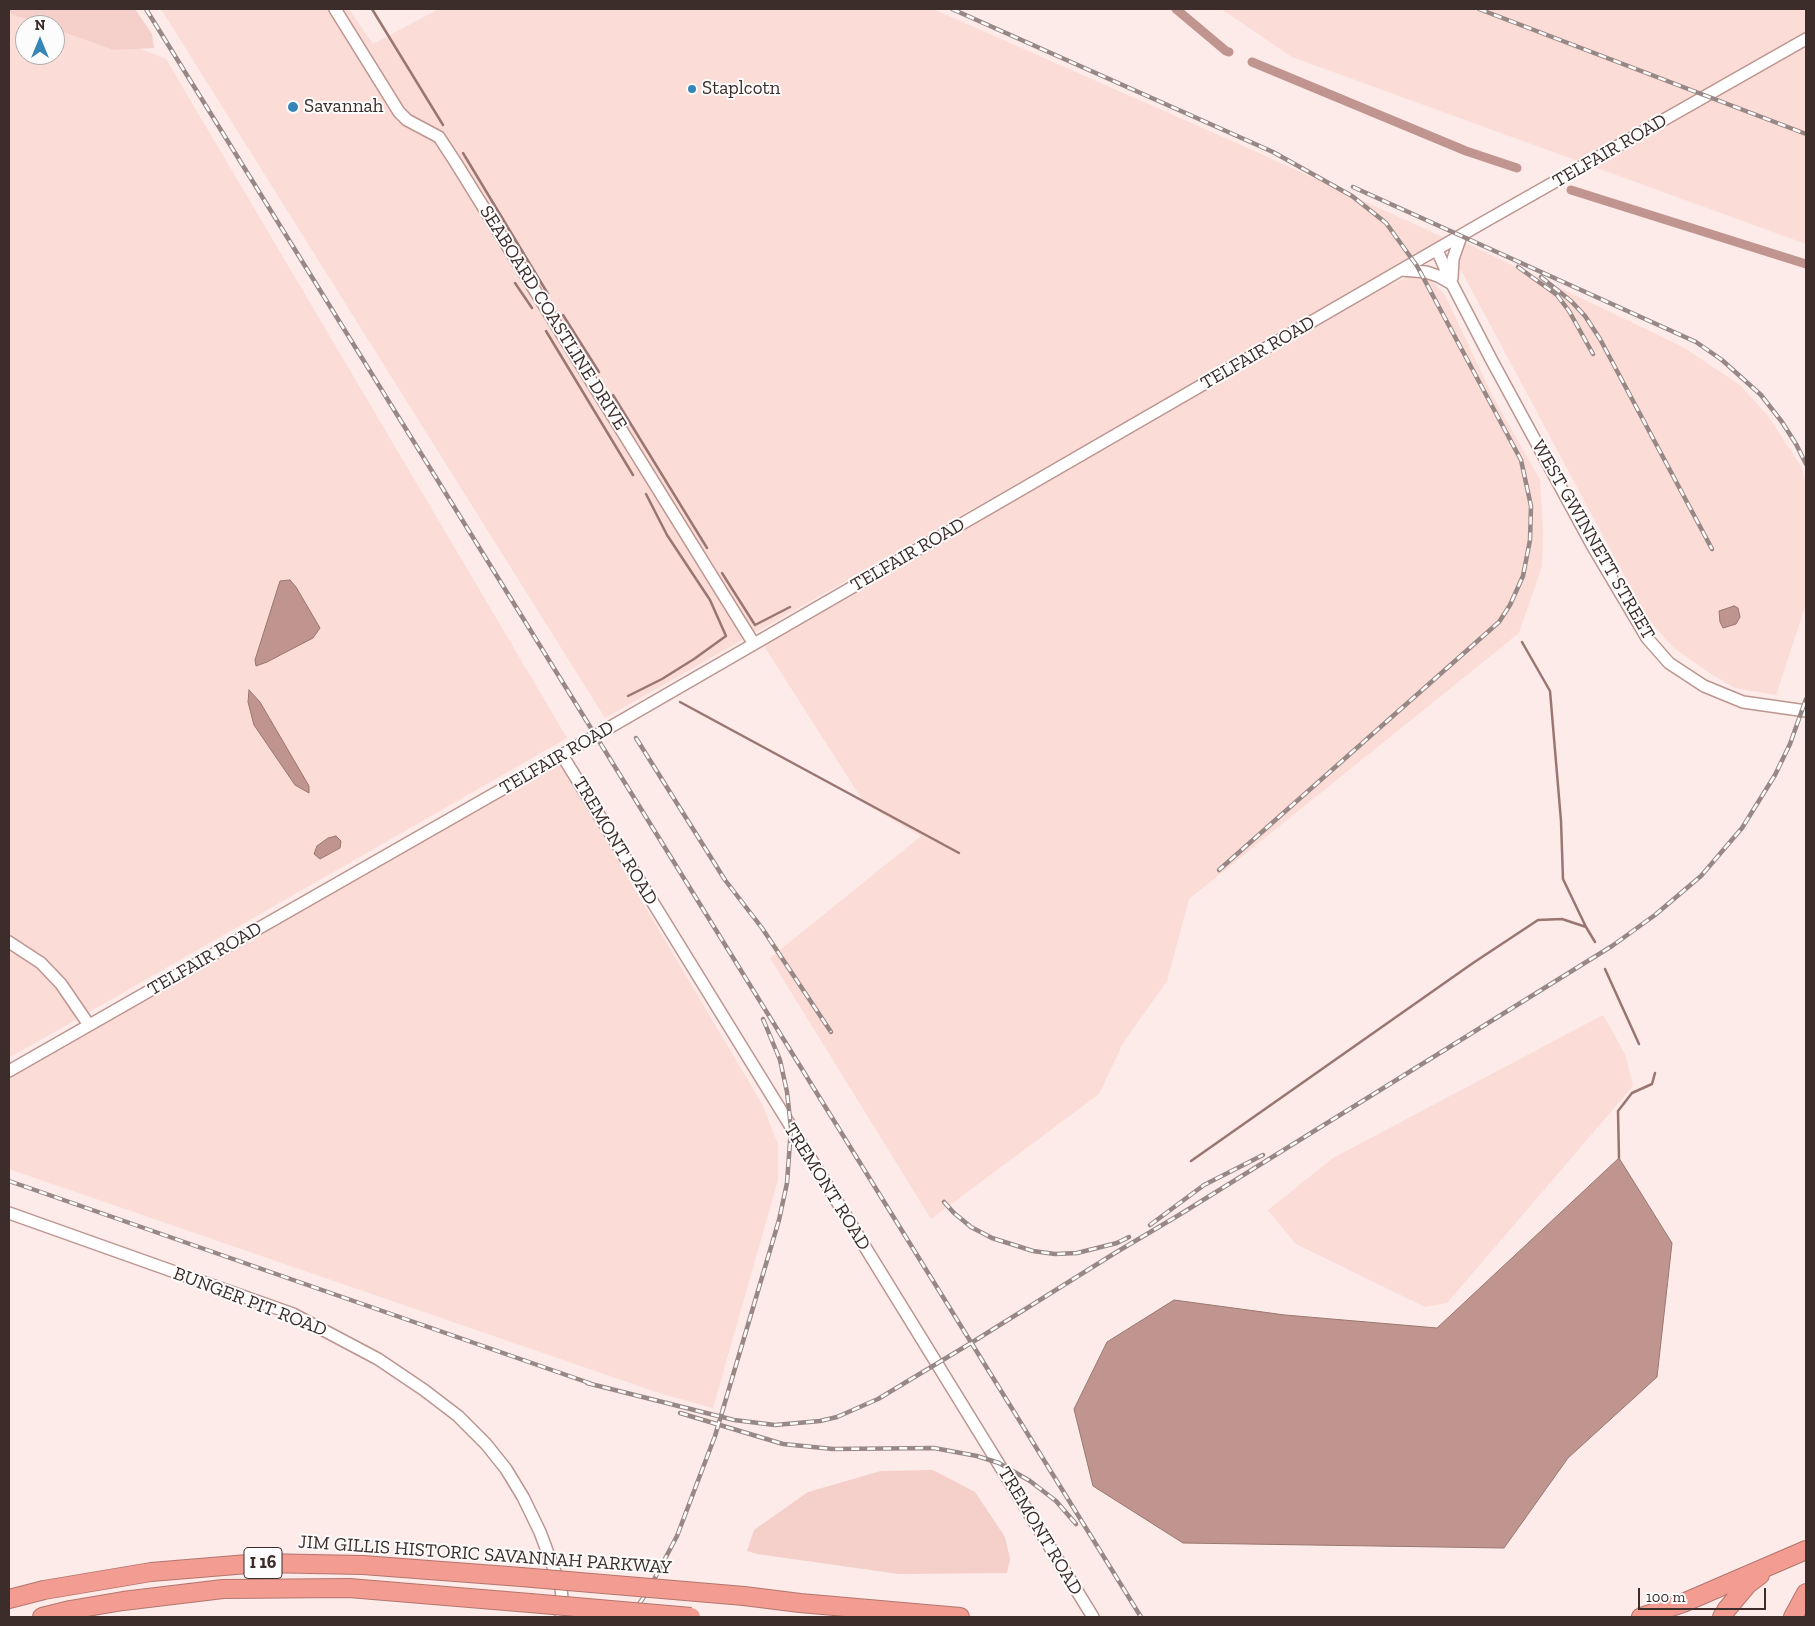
<!DOCTYPE html>
<style>
body{margin:0}
#map{position:relative;width:1815px;height:1626px;overflow:hidden;background:#fcebe8;font-family:"Zilla Slab",serif}
canvas{display:block}
.frame{position:absolute;inset:0;border:10px solid #3c2c2a;pointer-events:none}
.north{position:absolute;left:15px;top:15px;width:50px;height:50px;box-sizing:border-box;background:#fcfcfc;border:1px solid #afa9a8;border-radius:50%;rotate:0deg;font-size:14px;font-weight:700;line-height:20px;text-align:center;color:#3c2c2a}
.north::after{content:'';display:block;margin:auto;width:18px;height:22px;background:#3685b7;clip-path:polygon(50% 0,100% 100%,50% 72%,0 100%)}
.scale{position:absolute;left:1638px;top:1588px;width:128px;height:22px;box-sizing:border-box;border:2px solid #3c2c2a;border-top:0;padding-left:6px;font-size:15px;line-height:18px;white-space:nowrap;color:#3c2c2a;-webkit-text-stroke:4px #fcfcfc;paint-order:stroke}
</style>
<div id="map">
<canvas width="1815" height="1626"></canvas>
<div class="frame"></div>
<div class="north">N</div>
<div class="scale">100 m</div>
</div>
<script>
const c = document.querySelector('canvas').getContext('2d');
c.lineJoin = 'round';
function fillPath(path, color) { c.fillStyle = color; c.fill(path, 'evenodd'); }
const shape = rows => new Path2D(rows.map(r => 'M' + r).join(''));
function trace(path, color, width, dash) { c.strokeStyle = color; c.lineWidth = width; c.lineCap = dash ? 'butt' : 'round'; c.setLineDash(dash || []); c.stroke(path); }
function drawText(font, color, halo, rows, align = 'center') {
  c.font = font + ' "Zilla Slab",serif'; c.lineWidth = 4; c.setLineDash([]); c.textBaseline = 'middle'; c.strokeStyle = halo; c.fillStyle = color; for (const [text, x, y, turn = 0] of rows) {
    c.save(); c.translate(x, y); c.rotate((+turn || 0) * Math.PI / 180); c.textAlign = isNaN(turn) ? turn : align; if (halo) c.strokeText(text, 0, 0); c.fillText(text, 0, 0); c.restore();
  }
}
fillPath(shape([
 [9,9,39,9,166,59,567,738,9,1058],
 [25,25,55,25,55,55,25,55],
 [161,9,349,9,373,44,439,9,933,9,1241,145,1447,239,605,718],
 [1221,9,1806,9,1806,244,1292,57],
 [1464,242,1683,347,1740,385,1768,416,1802,468,1806,484,1806,604,1776,695,1735,688,1708,672,1674,648,1647,618,1455,259],
 [1408,277,1430,279,1445,295,1491,393,1540,480,1543,533,1542,566,1519,633,1189,899,1167,981,1123,1043,1099,1094,931,1219,770,958,921,836,865,804,764,646,1385,287],
 [560,763,762,1104,778,1144,778,1180,713,1408,662,1394,9,1169,9,1079],
 [1603,1015,1625,1054,1633,1086,1447,1303,1425,1307,1296,1244,1268,1210,1333,1158]
]), '#fbdcd7');
fillPath(shape([
 [9,9,135,9,152,34,154,48,114,50,55,29,55,25,44,25,9,13],
 [933,1470,975,1492,1005,1537,1010,1559,1007,1573,899,1574,757,1554,747,1551,754,1530,808,1492,881,1471]
]), '#f5cfc9');
const water = shape([
 [290,580,296,587,320,628,313,638,267,662,256,666,255,660,280,581,290,580],
 [1734,606,1738,608,1740,617,1736,624,1723,628,1720,622,1719,611,1734,606],
 [249,690,260,702,309,786,309,793,295,785,254,725,248,702,249,690],
 [336,836,341,841,340,848,320,859,314,854,317,846,328,838,336,836],
 [1619,1158,1672,1243,1657,1377,1568,1458,1504,1548,1183,1543,1093,1486,1074,1409,1107,1342,1174,1300,1285,1315,1437,1328,1619,1158]
]);
fillPath(water, '#c1958f');
trace(water, '#997671', 1);
trace(shape([
 [372,9,443,125],
 [463,153,548,294],
 [515,283,532,308],
 [563,315,599,372],
 [546,331,633,475],
 [613,395,707,548],
 [722,573,755,625,790,607],
 [1522,642,1550,691,1561,821,1563,879,1586,927],
 [628,696,662,679,694,659,726,636,710,600,667,535,646,494],
 [680,702,959,853],
 [1605,969,1639,1044],
 [1619,1158,1618,1111,1632,1093,1652,1084,1655,1073],
 [1191,1161,1473,963,1538,920,1562,919,1586,927,1595,942]
]), '#997671', 2.5);
trace(shape([
 [1176,9,1226,51,1229,52],
 [1252,62,1466,151,1517,168],
 [1571,190,1806,264]
]), '#c1958f', 9);
const minor = shape([
 [335,9,399,112,407,120,439,137,456,163,754,644],
 [1437,250,1452,284,1491,359,1592,545,1647,638,1669,663,1704,686,1743,702,1806,711],
 [1401,270,1426,272,1438,276,1452,284],
 [1452,278,1453,259,1461,236],
 [562,755,1093,1617],
 [9,942,41,963,61,984,89,1025],
 [9,1071,562,755,1484,222,1806,39],
 [9,1213,293,1314,378,1359,424,1390,458,1416,486,1444,506,1469,523,1497,540,1532,561,1588,563,1609,561,1617]
]);
const highway = shape([
 [744,1596,800,1603,960,1617],
 [9,1599,44,1590,151,1572,260,1563,363,1565,521,1577],
 [42,1617,70,1610,123,1601,223,1589,349,1588,530,1603],
 [1641,1617,1683,1603,1806,1550],
 [1722,1617,1727,1609,1748,1584,1760,1575],
 [1793,1617,1806,1593]
]);
trace(minor, '#bd9590', 14);
trace(highway, '#b3756e', 20);
trace(minor, '#fff', 11);
trace(highway, '#f39d92', 18);
const rail = shape([
 [146,9,1141,1617],
 [952,9,1273,152,1352,196,1371,211,1386,223,1417,266,1521,460,1531,506,1530,540,1523,576,1510,605,1499,622,1219,870],
 [1479,9,1806,134],
 [1353,187,1696,342,1722,360,1761,395,1782,422,1796,444,1806,464],
 [1518,267,1557,295,1569,311,1593,354],
 [1541,277,1571,301,1585,316,1600,339,1712,549],
 [636,738,725,880,762,928,831,1032],
 [9,1181,592,1384],
 [944,1202,954,1213,971,1227,992,1238,1033,1251,1055,1254,1077,1253,1117,1243,1129,1237],
 [1150,1225,1204,1185,1263,1155],
 [587,1383,734,1420,775,1425,820,1421,837,1417,878,1399,971,1343,1115,1253,1179,1215,1612,946,1655,915,1701,876,1742,828,1775,775,1790,744,1806,699],
 [680,1413,783,1444,833,1449,934,1448,977,1456,999,1463,1030,1481,1056,1501,1076,1524],
 [630,1617,648,1591,677,1536,715,1436,779,1220,787,1183,791,1128,787,1092,780,1060,763,1019]
]);
trace(rail, '#988885', 4.5);
trace(rail, '#fcfcfc', 2.5, [8]);
const highwayBridge = shape([
 [521,1577,744,1596],
 [530,1603,691,1617]
]);
trace(highwayBridge, '#b3756e', 20, []);
trace(highwayBridge, '#f39d92', 18);
for (const [x, y, r, color] of [
 [692,89,5,"#3685b7"],
 [293,107,6,"#3685b7"]
]) { const dot = new Path2D(); dot.arc(x, y, r, 0, 2 * Math.PI); c.fillStyle = color; c.fill(dot); trace(dot, '#fcfcfc', 2); }
for (const [x, y, w] of [
 [263,1563,38]
]) { const box = new Path2D(); box.roundRect(x - w / 2, y - 15.5, w, 31, 4); c.fillStyle = '#fcfcfc'; c.fill(box); trace(box, '#3c2c2a', 1); }
drawText('bold 18px', '#3c2c2a', null, [
 ["I 16",263,1563]
]);
drawText('19px', '#3c2c2a', '#fcfcfc', [
 ["Staplcotn",702,89],
 ["Savannah",304,107]
], 'left');
drawText('19px', '#3c2c2a', '#fcfcfc', [
 ["TELFAIR ROAD",1610,151,-30],
 ["SEABOARD COASTLINE DRIVE",553,318,58],
 ["TELFAIR ROAD",1258,353,-30],
 ["WEST GWINNETT STREET",1593,540,60],
 ["TELFAIR ROAD",908,555,-30],
 ["TELFAIR ROAD",557,758,-30],
 ["TREMONT ROAD",615,841,59],
 ["TELFAIR ROAD",205,959,-30],
 ["TREMONT ROAD",827,1187,58],
 ["BUNGER PIT ROAD",250,1302,21],
 ["TREMONT ROAD",1040,1531,59],
 ["JIM GILLIS HISTORIC SAVANNAH PARKWAY",485,1555,4]
]);
</script>
